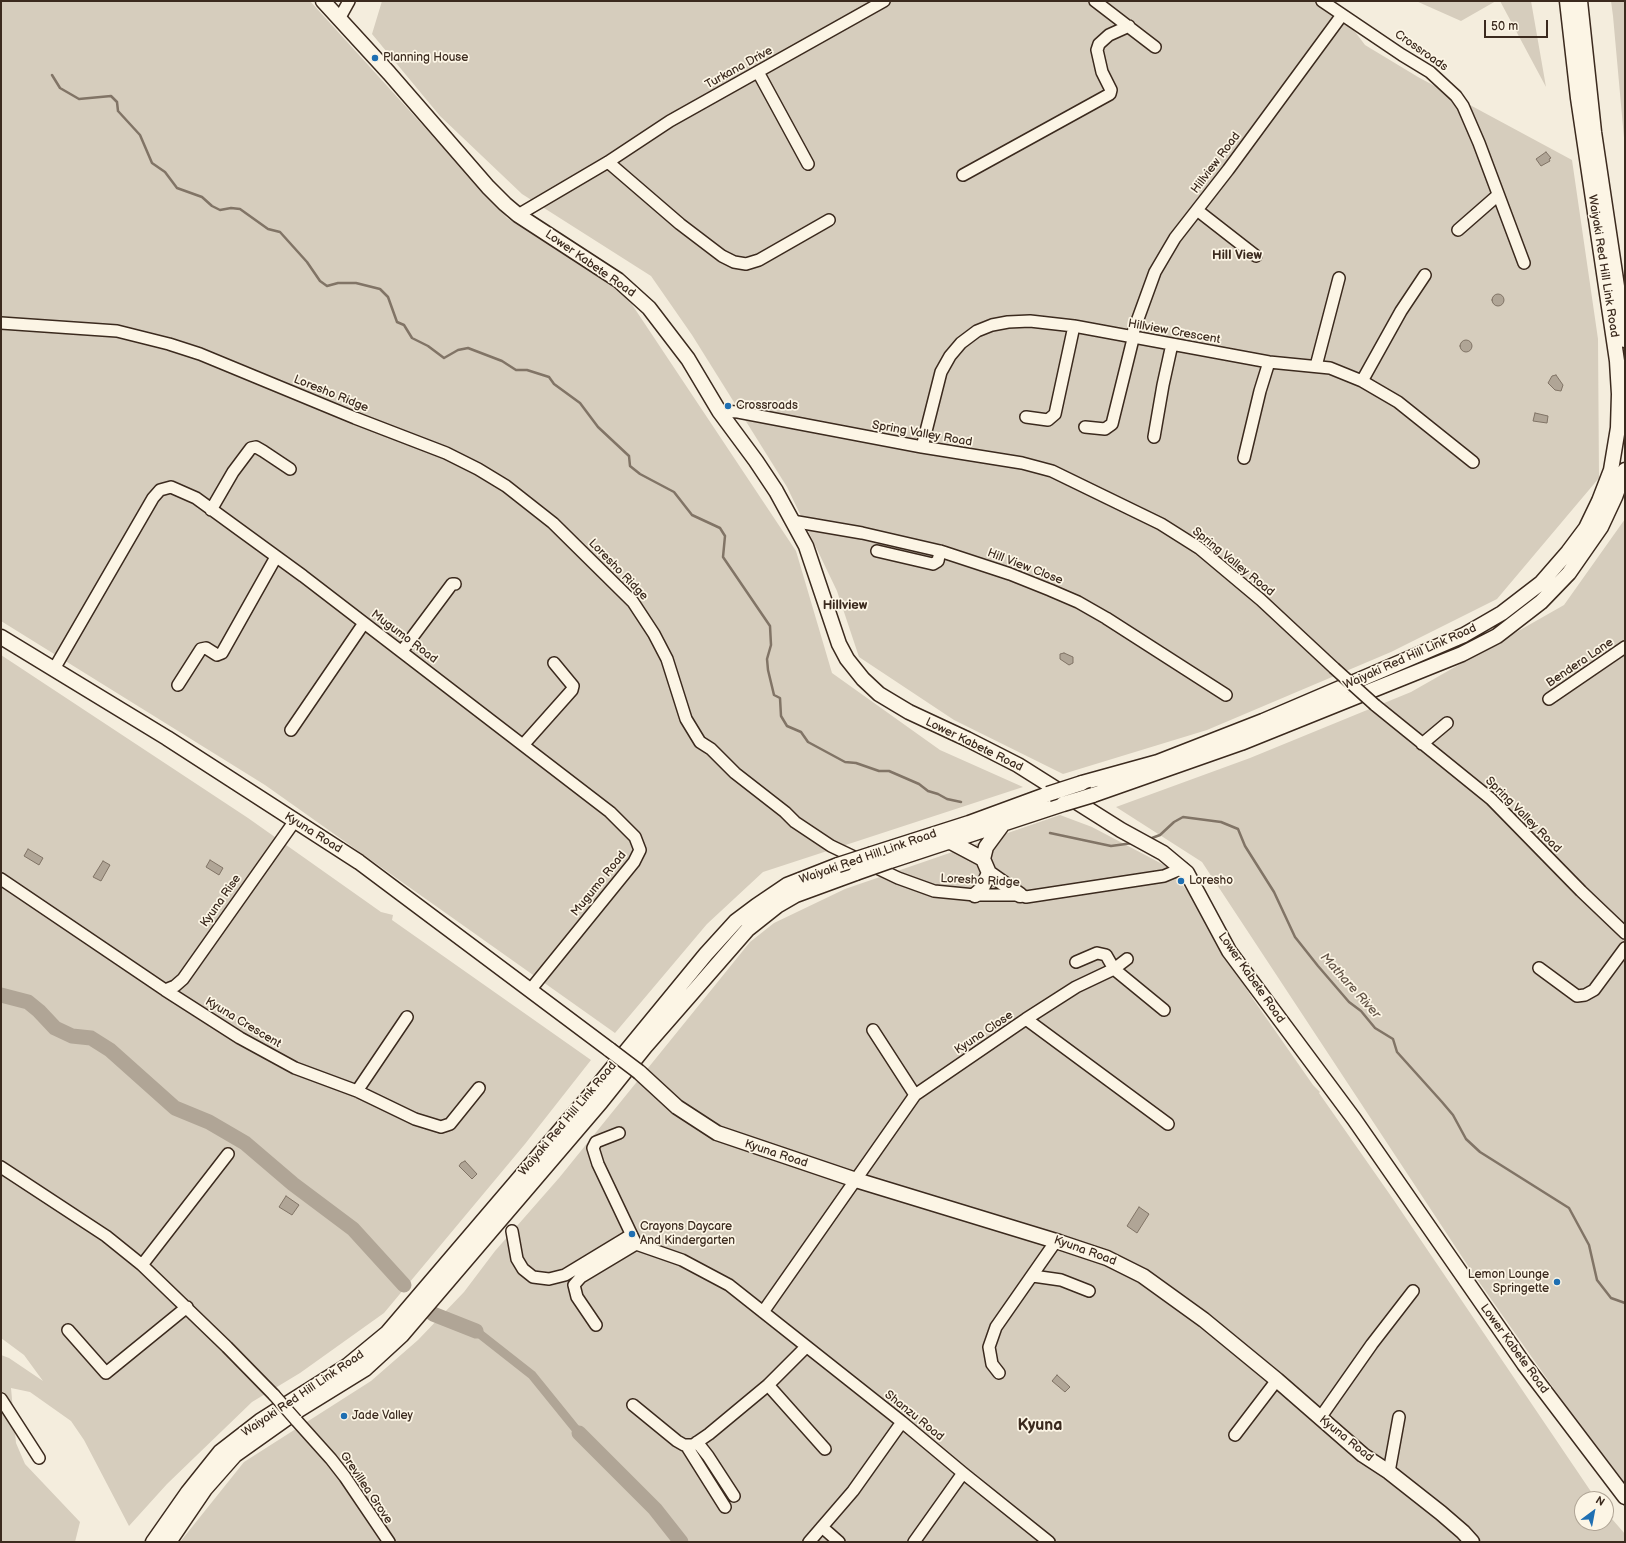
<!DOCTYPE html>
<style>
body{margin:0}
#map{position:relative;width:1626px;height:1543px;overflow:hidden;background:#f4eddd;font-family:"Balsamiq Sans",sans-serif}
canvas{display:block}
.frame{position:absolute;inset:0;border:2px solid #3b2a1e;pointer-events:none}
.north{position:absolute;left:1574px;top:1491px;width:40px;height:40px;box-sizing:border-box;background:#fcf5e5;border:1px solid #afa495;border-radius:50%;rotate:32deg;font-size:11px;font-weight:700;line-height:16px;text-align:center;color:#3b2a1e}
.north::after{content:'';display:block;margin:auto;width:14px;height:18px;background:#1f6fb2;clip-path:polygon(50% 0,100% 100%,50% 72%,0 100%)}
.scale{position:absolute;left:1484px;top:20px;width:64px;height:18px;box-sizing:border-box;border:2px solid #3b2a1e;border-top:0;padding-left:5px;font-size:12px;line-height:14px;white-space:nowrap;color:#3b2a1e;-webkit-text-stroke:3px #fcf5e5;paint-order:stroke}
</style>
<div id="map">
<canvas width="1626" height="1543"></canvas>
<div class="frame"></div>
<div class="north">N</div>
<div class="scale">50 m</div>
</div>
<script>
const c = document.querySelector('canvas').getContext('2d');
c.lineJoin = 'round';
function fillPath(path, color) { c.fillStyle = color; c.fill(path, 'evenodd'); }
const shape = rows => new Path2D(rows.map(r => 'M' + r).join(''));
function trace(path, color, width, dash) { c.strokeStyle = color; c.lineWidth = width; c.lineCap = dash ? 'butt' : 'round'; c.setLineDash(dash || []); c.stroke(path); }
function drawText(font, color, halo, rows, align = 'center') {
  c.font = font + ' "Balsamiq Sans",sans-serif'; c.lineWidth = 3.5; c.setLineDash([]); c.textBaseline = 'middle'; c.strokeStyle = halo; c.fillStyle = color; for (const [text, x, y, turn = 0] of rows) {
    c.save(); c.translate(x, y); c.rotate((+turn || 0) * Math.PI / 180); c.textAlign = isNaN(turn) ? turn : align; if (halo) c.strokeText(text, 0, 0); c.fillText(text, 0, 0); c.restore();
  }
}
fillPath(shape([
 [1,1,310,1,507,218,625,294,796,551,832,673,940,750,1023,787,763,872,707,924,615,1033,265,785,1,621],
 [382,1,1332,1,1365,45,1418,77,1572,160,1598,339,1599,478,1497,599,1391,652,1207,730,1063,774,954,720,859,657,837,591,787,487,692,335,651,276,522,194,440,116,372,34],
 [1416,1,1496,1,1461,21],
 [1500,1,1531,1,1546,87],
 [1611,1,1625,1,1625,149,1613,16],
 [1625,519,1625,1490,1472,1272,1202,862,1116,807,1250,758,1411,692,1564,605],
 [1,655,248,818,381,912,393,915,392,920,591,1060,525,1144,384,1313,300,1373,252,1402,167,1484,129,1526,84,1440,71,1421,30,1392,11,1388,16,1443,25,1464,80,1522,75,1542,1,1542,1,1355,9,1358,43,1381,24,1355,1,1338],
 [1060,815,1092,827,1166,866,1191,895,1214,939,1253,999,1313,1085,1320,1092,1319,1093,1393,1199,1596,1499,1582,1499,1582,1523,1606,1523,1606,1512,1625,1534,1625,1542,180,1542,244,1462,371,1381,418,1340,464,1292,495,1251,559,1178,750,942,774,923,845,889]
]), '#d6cdbd');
const water = shape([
 [1546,152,1551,158,1549,159,1550,161,1541,166,1536,159,1546,152],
 '1492 300a6 6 0 1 1 12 0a6 6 0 1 1-12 0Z',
 '1460 346a6 6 0 1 1 12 0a6 6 0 1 1-12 0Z',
 [1556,375,1563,385,1561,391,1555,390,1548,383,1552,376,1556,375],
 [1535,413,1548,416,1547,423,1533,421,1535,413],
 [1064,653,1073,657,1073,663,1069,665,1060,659,1060,654,1064,653],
 [28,849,43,858,39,865,24,856,28,849],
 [210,860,223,868,219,875,206,867,210,860],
 [103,861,110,865,101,881,93,877,103,861],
 [465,1161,477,1174,472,1179,459,1166,461,1163,465,1161],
 [286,1196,299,1205,292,1215,279,1207,286,1196],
 [1139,1207,1149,1214,1137,1233,1127,1226,1139,1207],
 [1057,1375,1070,1387,1065,1392,1052,1381,1057,1375]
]);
fillPath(water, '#b0a596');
trace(water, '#817466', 1);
trace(shape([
 [52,75,60,88,79,99,111,96,117,102,118,111,140,135,152,163,165,172,177,188,202,197,212,206,220,210,231,208,240,209,268,229,280,232,307,262,320,281,327,286,338,283,356,283,380,289,388,297,397,322,404,325,412,338,428,346,444,358,458,350,468,348,502,361,516,370,527,370,549,377,554,384,580,403,598,427,629,456,630,466,640,474,674,492,692,515,720,528,725,536,723,557,770,626,771,645,767,659,768,670,774,695,780,698,781,716,787,726,801,732,808,742,845,762,856,763,879,771,889,771,919,784,928,791,938,794,947,799,961,802],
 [1050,833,1111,846,1133,843],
 [1152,838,1160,835,1174,822,1183,817,1221,822,1238,829,1245,846,1274,892,1295,937,1318,966,1349,1002,1361,1011,1375,1028,1393,1039,1397,1052,1442,1102,1453,1115,1466,1139,1480,1152,1569,1208,1589,1245,1597,1280,1611,1298,1625,1303]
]), '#817466', 2.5);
trace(shape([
 [476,1331,532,1375,579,1433]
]), '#b0a596', 9);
trace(shape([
 [1,995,28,1002,39,1011,55,1028,72,1036,91,1038,110,1050,175,1108,209,1122,245,1143,293,1184,353,1229,404,1285],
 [433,1314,476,1331],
 [579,1433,655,1509,681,1542]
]), '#b0a596', 15);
const minor = shape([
 [1095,1,1155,47],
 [1322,1,1402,55,1430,72,1456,96,1463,106,1479,143,1524,263],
 [339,19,349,1],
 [758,72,808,164],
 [608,162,680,224,722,256,734,262,746,264,759,260,829,220],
 [963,175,1110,94,1111,90,1102,72,1097,50,1099,44,1109,35,1129,26],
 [1197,210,1256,256],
 [518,215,608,162,670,121,884,1],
 [1458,230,1498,195],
 [1,323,117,331,169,344,200,354,355,418,446,453,478,469,506,486,553,523,633,602,654,634,667,659,686,719,700,742,711,749,735,773,785,812,795,822,831,846,898,878,934,891,975,895,1020,895,1026,897,1164,876,1183,868],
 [1131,338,1155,272,1175,238,1228,170,1342,15],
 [1316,366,1339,278],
 [1362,381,1401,311,1425,275],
 [719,411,738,412,922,447,1022,463,1052,471,1161,524,1199,548,1261,600,1334,668],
 [1026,417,1048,420,1055,414,1074,326],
 [1085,427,1105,429,1112,424,1133,339],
 [1154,437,1163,385,1172,344],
 [922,447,941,372,950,356,961,343,977,331,992,325,1008,322,1030,321,1074,326,1269,362,1330,368,1362,381,1398,402,1473,462],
 [1244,458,1260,391,1269,362],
 [211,510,233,472,251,448,256,447,263,451,290,469],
 [792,521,862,533,940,551,1010,574,1050,590,1078,602,1106,618,1226,695],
 [877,551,933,564,938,561,940,551],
 [402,651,452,584,455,584],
 [54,669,153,498,160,490,171,487,196,498,303,576,610,812,635,837,640,850,634,862,531,989],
 [178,685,201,649,206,648,217,655,222,653,276,557],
 [1549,699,1625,647],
 [1375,705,1491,799,1581,891,1625,933],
 [291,730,364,623],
 [1422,744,1447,723],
 [523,745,572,690,573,686,554,663],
 [1,879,165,990,240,1038,295,1068,357,1091,415,1119,441,1127,450,1124,479,1088],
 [1076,962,1097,953,1106,955,1114,969,1164,1010],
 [1539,968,1577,996,1585,995,1594,990,1625,948],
 [165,990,175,986,183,979,294,822],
 [1026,1019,1076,987,1114,969,1127,959],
 [873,1030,915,1095],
 [357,1091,407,1017],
 [619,1133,596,1142,593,1148,598,1164,636,1244,682,1260,729,1285,902,1422,963,1473,1049,1542],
 [1,1167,106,1236,142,1265,227,1347,274,1395],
 [512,1231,517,1259,523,1269,533,1277,549,1279,565,1275,631,1235],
 [142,1265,228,1154],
 [1033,1276,1061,1280,1089,1291],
 [763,1312,915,1095,1026,1019,1168,1124],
 [596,1325,577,1297,574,1285,581,1277,636,1244],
 [68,1330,106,1373,187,1307],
 [999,1373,992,1364,989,1347,996,1327,1056,1241],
 [768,1385,825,1449],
 [1,1399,39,1458],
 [633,1405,677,1441,684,1445,693,1445,709,1434,768,1385,806,1347],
 [1320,1418,1372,1344,1413,1291],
 [296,1420,331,1459,345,1477,389,1542],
 [1235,1435,1277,1380],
 [697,1442,708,1456,734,1496],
 [686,1445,725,1507],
 [1389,1472,1399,1417],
 [822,1527,839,1542],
 [809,1542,853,1491,902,1422],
 [914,1542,963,1473]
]);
const major = shape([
 [323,1,389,73,488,187,505,204,518,215,618,280,649,308,688,359,719,411,756,461,776,491,806,546,839,644,847,659,863,679,879,694,909,712,967,739,1018,765,1121,830,1163,853,1187,873,1229,951,1354,1119,1524,1364,1625,1497],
 [1580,1,1594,132,1625,340],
 [1,637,167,738,359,862,610,1050],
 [1082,783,1158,762,1263,721,1464,635,1502,613,1541,583,1568,552,1586,528,1599,501,1611,470,1618,428,1619,394,1617,361,1578,98,1567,1],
 [1093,795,1241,743,1462,654,1497,636,1541,602,1569,573,1601,527,1615,497,1625,470],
 [949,841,983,859,989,873,1020,895],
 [872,854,969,823,1048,794],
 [983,859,986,847,1003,824],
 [890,861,1063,804],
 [975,895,981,890,989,873],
 [639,1072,677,1107,717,1133,856,1180,1059,1242,1107,1258,1143,1276,1204,1320,1277,1380,1363,1455,1389,1472,1441,1513,1463,1532,1472,1542],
 [153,1542,188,1492,220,1452,260,1421,347,1366,387,1333,591,1094,706,954,736,921,756,906,787,885,838,865],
 [169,1542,205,1489,235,1455,297,1411,365,1369,402,1335,601,1102,645,1047,748,929,777,906,796,895,856,873]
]);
trace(minor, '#3b2a1e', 14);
trace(major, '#3b2a1e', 17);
trace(minor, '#fcf5e5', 11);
trace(major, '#fcf5e5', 14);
const minorBridge = shape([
 [1334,668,1375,705],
 [274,1395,296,1420]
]);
const majorBridge = shape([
 [1048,794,1082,783],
 [1063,804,1093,795],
 [838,865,872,854],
 [856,873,890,861],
 [610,1050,639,1072]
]);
trace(minorBridge, '#3b2a1e', 14, []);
trace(majorBridge, '#3b2a1e', 17, []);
trace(minorBridge, '#fcf5e5', 11);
trace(majorBridge, '#fcf5e5', 14);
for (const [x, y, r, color] of [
 [375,58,4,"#1f6fb2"],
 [728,406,4,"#1f6fb2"],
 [1181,881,4,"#1f6fb2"],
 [632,1234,4,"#1f6fb2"],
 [1557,1282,4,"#1f6fb2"],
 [344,1416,4,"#1f6fb2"]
]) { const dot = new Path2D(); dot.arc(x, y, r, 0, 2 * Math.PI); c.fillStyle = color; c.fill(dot); trace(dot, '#fcf5e5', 1.5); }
drawText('12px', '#3b2a1e', '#fcf5e5', [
 ["Crossroads",1421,51,35],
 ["Turkana Drive",739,68,-29],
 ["Hillview Road",1216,163,-53],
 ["Lower Kabete Road",590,264,35],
 ["Waiyaki Red Hill Link Road",1603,266,81],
 ["Hillview Crescent",1174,332,10],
 ["Loresho Ridge",331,394,22],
 ["Spring Valley Road",922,434,10],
 ["Spring Valley Road",1233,562,39],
 ["Hill View Close",1025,567,21],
 ["Loresho Ridge",618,570,46],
 ["Mugumo Road",404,637,37],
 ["Waiyaki Red Hill Link Road",1410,657,-24],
 ["Bendera Lane",1580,663,-34],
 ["Lower Kabete Road",974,745,26],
 ["Spring Valley Road",1523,815,45],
 ["Kyuna Road",313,833,32],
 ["Waiyaki Red Hill Link Road",868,857,-19],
 ["Loresho Ridge",980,881,3],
 ["Mugumo Road",599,884,-51],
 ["Kyuna Rise",221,901,-55],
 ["Lower Kabete Road",1251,978,55],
 ["Kyuna Crescent",243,1023,31],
 ["Kyuna Close",984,1033,-34],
 ["Waiyaki Red Hill Link Road",568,1119,-50],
 ["Kyuna Road",776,1154,18],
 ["Kyuna Road",1085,1251,20],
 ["Lower Kabete Road",1514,1349,54],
 ["Waiyaki Red Hill Link Road",303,1394,-34],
 ["Shanzu Road",914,1416,39],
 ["Kyuna Road",1346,1439,39],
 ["Grevillea Grove",366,1488,56]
]);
drawText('12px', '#3b2a1e', '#fcf5e5', [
 ["Planning House",383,58],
 ["Crossroads",736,406],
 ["Loresho",1189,881],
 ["Crayons Daycare",640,1227],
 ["And Kindergarten",640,1241],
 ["Lemon Lounge",1549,1275,"right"],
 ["Springette",1549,1289,"right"],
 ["Jade Valley",352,1416]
], 'left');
drawText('bold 13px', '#3b2a1e', '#fcf5e5', [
 ["Hill View",1237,256],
 ["Hillview",845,606]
]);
drawText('italic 13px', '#645548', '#fcf5e5', [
 ["Mathare River",1350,986,48]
]);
drawText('bold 16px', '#3b2a1e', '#fcf5e5', [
 ["Kyuna",1040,1426]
]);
</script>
